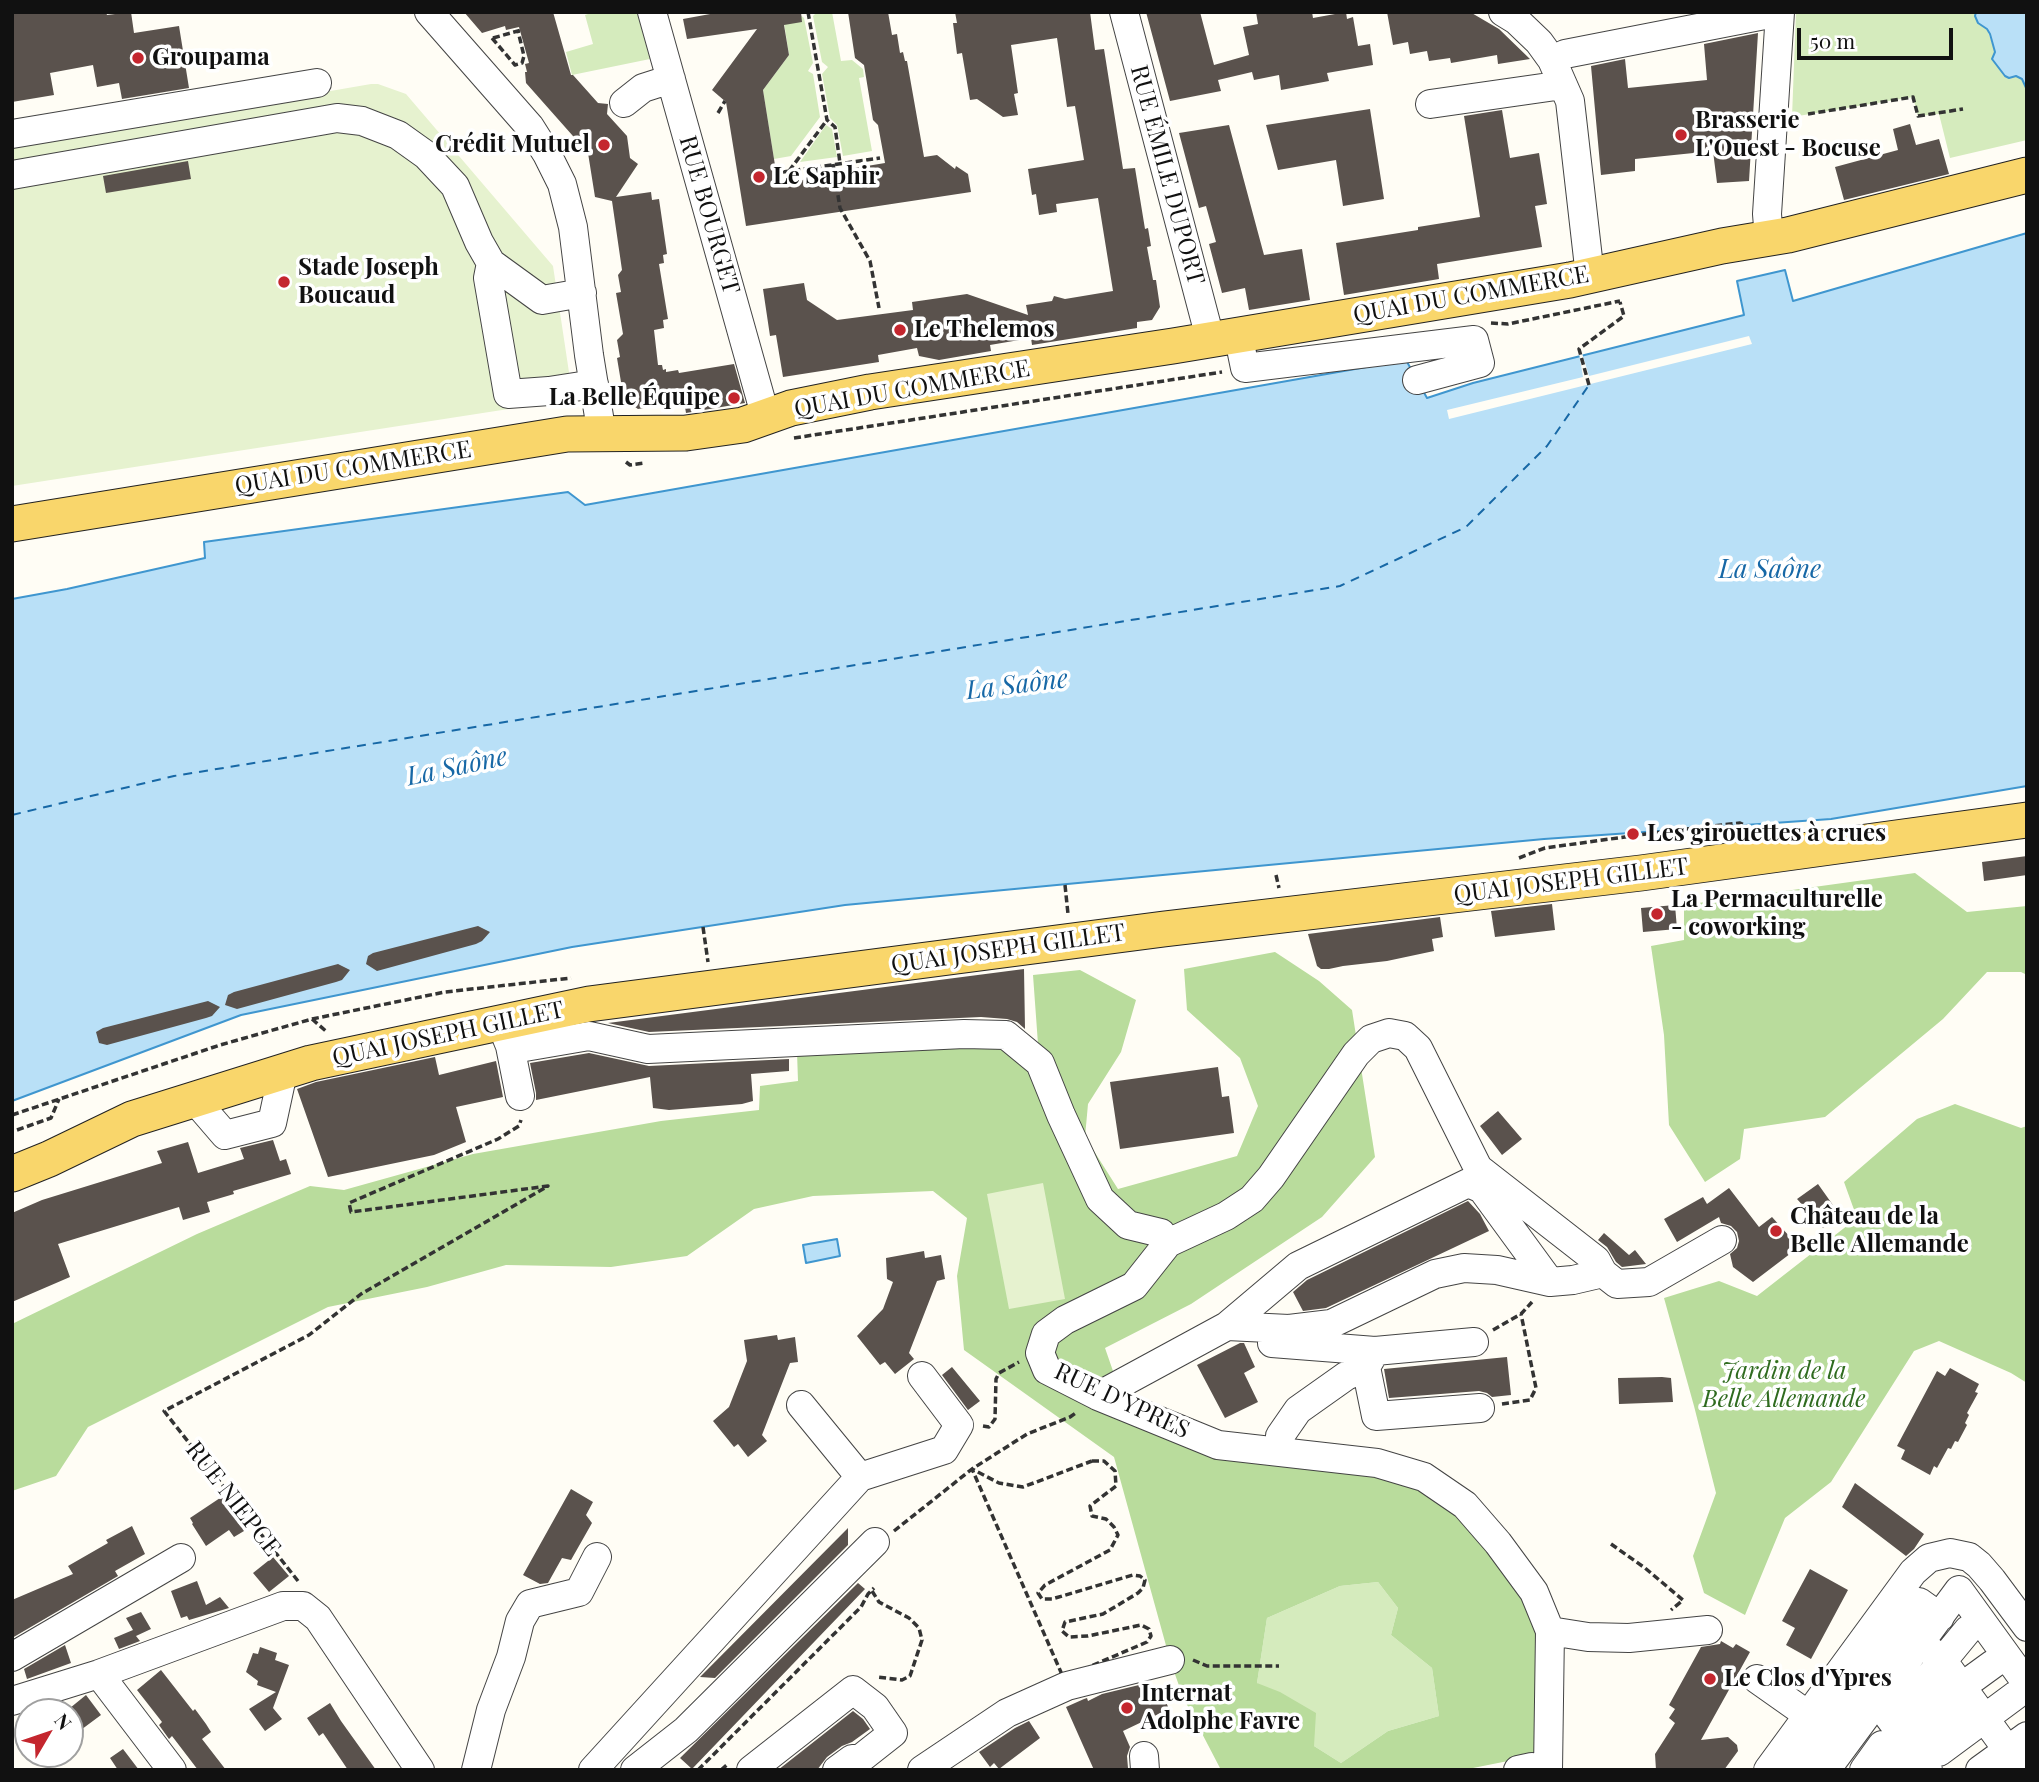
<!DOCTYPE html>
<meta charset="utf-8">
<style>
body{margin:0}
#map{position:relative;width:2039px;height:1782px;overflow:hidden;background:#fffdf5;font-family:"Playfair Display",serif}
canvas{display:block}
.frame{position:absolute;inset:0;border:14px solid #111;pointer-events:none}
.north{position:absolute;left:14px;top:1698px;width:70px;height:70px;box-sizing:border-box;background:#fff;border:2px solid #a0a0a0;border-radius:50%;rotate:51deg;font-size:19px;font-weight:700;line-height:28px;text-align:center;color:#111}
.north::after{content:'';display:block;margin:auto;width:24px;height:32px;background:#c4262e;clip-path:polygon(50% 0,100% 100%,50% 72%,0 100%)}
.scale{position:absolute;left:1797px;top:28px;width:156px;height:32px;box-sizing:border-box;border:4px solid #111;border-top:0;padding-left:9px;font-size:21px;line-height:24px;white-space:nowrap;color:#111;-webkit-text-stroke:5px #fff;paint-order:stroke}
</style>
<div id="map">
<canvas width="2039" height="1782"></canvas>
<div class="frame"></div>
<div class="north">N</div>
<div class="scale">50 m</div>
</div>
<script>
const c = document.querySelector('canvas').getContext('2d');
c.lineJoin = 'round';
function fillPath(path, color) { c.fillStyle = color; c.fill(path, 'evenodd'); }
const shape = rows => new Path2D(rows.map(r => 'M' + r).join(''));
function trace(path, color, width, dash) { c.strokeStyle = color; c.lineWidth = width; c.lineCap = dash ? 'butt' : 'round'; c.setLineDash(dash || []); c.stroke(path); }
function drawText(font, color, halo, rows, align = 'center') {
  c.font = font + ' "Playfair Display",serif'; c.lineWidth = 7; c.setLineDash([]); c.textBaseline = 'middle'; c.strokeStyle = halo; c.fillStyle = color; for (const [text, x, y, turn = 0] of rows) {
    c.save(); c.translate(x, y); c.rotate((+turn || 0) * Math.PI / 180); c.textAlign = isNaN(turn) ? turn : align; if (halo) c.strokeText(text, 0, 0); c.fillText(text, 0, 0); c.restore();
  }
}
fillPath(shape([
 [594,12,637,12,650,59,572,75,566,52,593,44,585,15],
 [817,12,832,12,841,61,852,60,863,69,864,77,859,78,872,151,843,156,837,125,830,118,822,74,828,67,822,62,813,16],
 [1796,12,1976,12,1975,16,1987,29,1995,52,2009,78,2016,76,2022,79,2025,83,2025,88,2027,90,2027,140,1950,158,1939,114,1918,116,1913,97,1792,117],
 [799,14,804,18,813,63,808,71,813,74,820,117,791,156,774,159,763,90,789,55,783,16],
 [826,125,832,129,837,157,800,162],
 [1378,1582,1398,1608,1391,1635,1432,1668,1439,1716,1388,1731,1341,1763,1314,1746,1257,1683,1267,1618,1340,1586]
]), '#d5ebbd');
fillPath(shape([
 [1915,873,1967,912,2027,906,2027,975,2021,972,1987,972,1943,1019,1825,1117,1744,1129,1740,1159,1705,1182,1669,1125,1664,1035,1651,946,1684,940,1684,905],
 [1275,952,1319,981,1352,1010,1375,1157,1322,1217,1191,1304,1105,1348,1130,1420,1375,1472,1420,1487,1453,1509,1515,1585,1539,1633,1538,1755,1463,1770,1221,1770,1183,1697,1170,1660,1114,1457,964,1350,957,1276,967,1218,933,1191,813,1196,754,1209,687,1256,611,1267,506,1265,427,1287,328,1307,88,1427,56,1476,12,1491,12,1324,197,1234,310,1186,344,1190,473,1154,661,1121,759,1110,760,1086,798,1081,797,1052,1038,1044,1033,975,1080,970,1136,1000,1121,1052,1088,1104,1085,1137,1118,1189,1237,1156,1258,1106,1240,1058,1187,1010,1184,969],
 [1378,1582,1398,1608,1391,1635,1432,1668,1439,1716,1388,1731,1341,1763,1314,1746,1316,1713,1280,1692,1257,1683,1267,1618,1340,1586],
 [1955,1104,2021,1128,2027,1126,2027,1383,2011,1373,1939,1341,1914,1351,1831,1482,1785,1518,1745,1615,1704,1593,1693,1556,1716,1493,1694,1406,1664,1298,1719,1281,1757,1296,1857,1218,1844,1182,1917,1119]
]), '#b9dc9c');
fillPath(shape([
 [371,84,378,84,406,94,553,266,573,399,12,486,12,146],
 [1043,1183,1065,1299,1009,1309,987,1194]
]), '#e6f2cf');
const water = shape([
 [1976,12,2027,12,2027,90,2022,79,2016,76,2009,78,2005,76,1992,59,1995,52,1990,34,1987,29,1978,23,1975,16,1976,12],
 [2027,233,2027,786,1831,819,1544,839,845,905,572,947,241,1015,12,1101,12,599,67,589,205,558,204,542,568,492,585,505,1406,360,1427,398,1473,383,1744,315,1737,281,1785,270,1793,301,2027,233],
 [837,1239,840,1256,806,1263,803,1245,837,1239]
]);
fillPath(water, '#b9e0f7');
trace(water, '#3f96cf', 2);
fillPath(shape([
 [1749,336,1752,344,1449,419,1447,410,1583,377,1579,353,1582,353,1589,376]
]), '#fffdf5');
trace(shape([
 [12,815,174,776,1340,586,1466,527,1547,446,1589,385]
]), '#1768a6', 2, [9, 7]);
fillPath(shape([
 [12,12,106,12,107,15,131,12,134,33,179,26,189,88,122,99,119,83,97,87,93,65,50,73,54,95,12,102],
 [464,12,553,12,571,75,573,75,598,103,608,104,607,114,627,136,630,158,638,164,616,197,651,192,652,200,659,199,667,254,663,255,664,263,659,264,668,319,663,320,664,328,654,330,658,365,662,365,663,370,666,369,666,372,678,370,679,373,734,364,745,403,686,413,684,401,638,409,628,402,626,386,621,382,617,358,620,357,617,340,623,334,616,293,621,292,618,275,622,270,612,201,595,197,588,153,526,83,525,72,527,72,525,64,529,63,519,27,506,30,505,26,482,33],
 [721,12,801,12,802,22,784,25,789,55,763,90,778,184,814,178,813,175,885,163,878,125,873,120,864,65,855,58,848,12,888,12,892,35,897,34,900,53,903,52,905,61,907,61,924,157,937,155,955,169,956,166,968,174,971,192,746,226,726,102,712,90,757,29,687,39,683,19],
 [955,12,1090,12,1095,50,1104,49,1123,169,1135,168,1145,229,1148,228,1151,246,1147,247,1153,280,1156,280,1160,307,1152,320,1137,322,1137,328,1032,345,1031,338,990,345,991,351,939,360,919,356,917,348,878,355,879,362,783,377,776,335,770,336,763,289,804,283,807,300,837,320,913,310,912,302,967,294,1028,315,1026,305,1052,301,1054,296,1065,299,1113,291,1098,198,1056,204,1057,212,1039,215,1036,194,1032,195,1028,169,1084,160,1075,106,1067,107,1057,38,1011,45,1018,93,1014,94,1018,115,1003,117,977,99,970,100,962,53,957,54,953,23,957,23],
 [1146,12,1200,12,1214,65,1249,55,1243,27,1258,24,1256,12,1312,12,1313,18,1346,12,1347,19,1353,17,1358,46,1370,44,1373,65,1327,73,1329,81,1281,90,1279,75,1254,80,1252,72,1218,80,1221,91,1170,101],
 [1387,12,1470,12,1499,29,1530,59,1498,64,1497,55,1451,63,1450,58,1429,61,1427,51,1410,54,1408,42,1393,45],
 [1758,33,1749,181,1717,183,1713,151,1635,159,1635,171,1601,175,1591,66,1625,59,1628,88,1707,80,1704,44],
 [1370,109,1384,199,1343,206,1336,160,1278,170,1266,125],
 [1502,110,1510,158,1539,153,1547,204,1535,206,1542,247,1437,264,1439,279,1344,295,1336,243,1418,230,1418,227,1480,217,1464,116],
 [1910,124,1916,145,1939,139,1949,174,1844,200,1835,167,1898,150,1893,129],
 [1229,125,1264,255,1302,249,1310,300,1249,310,1245,288,1222,293,1209,244,1216,242,1206,206,1199,208,1179,133],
 [188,161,191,179,106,193,103,176],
 [2027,856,2027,875,1984,881,1982,862],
 [1552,904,1555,930,1495,937,1491,911],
 [1675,905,1677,929,1643,932,1641,908],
 [1440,917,1443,937,1432,939,1434,951,1387,961,1343,966,1329,969,1321,969,1317,966,1308,934],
 [478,926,490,932,482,941,476,944,377,971,366,964,368,956,373,953],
 [338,964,350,970,342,980,336,982,237,1009,225,1005,228,995,234,992],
 [1024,969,1025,1029,1017,1022,1007,1019,981,1017,649,1032,608,1023],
 [208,1001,220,1007,212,1016,206,1018,107,1045,99,1043,96,1032,103,1028],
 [589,1053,649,1066,789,1059,789,1071,751,1074,753,1101,742,1104,669,1110,653,1108,650,1077,536,1100,536,1093,530,1063],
 [435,1057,439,1075,496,1061,503,1097,456,1107,466,1142,434,1155,328,1177,297,1089,316,1082],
 [1218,1067,1222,1097,1229,1096,1234,1133,1120,1149,1110,1082],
 [1498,1111,1522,1139,1502,1155,1480,1126],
 [273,1140,280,1161,286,1159,291,1174,233,1191,234,1194,207,1202,210,1212,183,1220,179,1207,58,1244,70,1277,12,1302,12,1213,42,1200,162,1163,157,1151,188,1142,198,1173,244,1159,240,1148],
 [1818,1184,1840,1215,1823,1228,1797,1199],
 [1729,1188,1759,1227,1772,1217,1799,1247,1753,1282,1733,1267,1730,1254,1737,1248,1739,1241,1737,1232,1731,1226,1721,1223,1719,1217,1677,1242,1664,1219,1703,1197,1707,1204],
 [1468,1201,1480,1214,1489,1231,1326,1308,1303,1311,1293,1292,1307,1280],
 [1604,1233,1629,1255,1635,1250,1646,1264,1622,1267,1616,1262,1607,1247,1598,1240],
 [924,1251,925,1258,941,1255,945,1279,937,1281,909,1353,914,1359,895,1374,885,1362,880,1365,857,1336,883,1309,893,1282,887,1279,886,1258],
 [777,1335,778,1340,795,1337,798,1362,790,1363,762,1435,767,1441,748,1457,738,1444,734,1447,713,1421,729,1407,747,1361,744,1340],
 [1240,1343,1244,1343,1255,1367,1244,1373,1258,1402,1225,1418,1197,1365],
 [1507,1357,1511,1395,1492,1397,1487,1393,1479,1391,1389,1398,1384,1369],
 [952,1367,980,1401,968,1410,942,1375],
 [1950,1368,1979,1384,1975,1392,1978,1393,1967,1413,1969,1415,1965,1423,1967,1425,1958,1442,1955,1441,1951,1449,1948,1448,1937,1468,1934,1466,1930,1475,1901,1459,1905,1450,1897,1446,1937,1371,1945,1376],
 [1662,1377,1671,1378,1673,1402,1619,1404,1618,1378],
 [1855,1483,1924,1534,1914,1549,1906,1556,1842,1507],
 [571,1489,593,1502,586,1515,592,1523,571,1560,562,1558,548,1583,540,1584,523,1575],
 [223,1496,249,1528,234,1537,229,1530,206,1546,192,1524,193,1523,190,1518],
 [132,1526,145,1554,115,1571,118,1576,12,1638,12,1600,73,1574,68,1566,108,1543,106,1540],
 [848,1528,848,1545,715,1678,700,1677],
 [273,1557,289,1576,269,1592,253,1573],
 [1810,1569,1848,1590,1811,1659,1786,1645,1795,1628,1782,1621],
 [197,1581,206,1605,220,1597,229,1608,189,1620,187,1616,181,1618,171,1591],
 [858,1583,865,1589,692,1769,680,1758],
 [141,1612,151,1629,136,1636,140,1641,119,1649,114,1638,133,1630,126,1618],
 [1721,1641,1733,1648,1736,1644,1750,1652,1701,1740,1728,1737,1737,1745,1738,1751,1724,1770,1656,1770,1655,1754,1675,1723,1669,1718,1675,1709,1669,1705,1701,1647,1720,1644],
 [65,1645,71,1663,27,1679,24,1669],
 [260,1647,277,1653,275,1660,289,1665,273,1708,282,1719,265,1731,249,1709,276,1692,257,1685,258,1681,246,1672,253,1653,258,1654],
 [161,1670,193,1711,195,1709,206,1724,211,1732,202,1739,226,1770,198,1770,172,1736,169,1739,159,1725,162,1722,137,1690],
 [1139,1685,1143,1693,1159,1686,1169,1709,1123,1731,1130,1747,1127,1756,1128,1768,1124,1770,1094,1770,1066,1707,1084,1699,1087,1698,1088,1701,1102,1694],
 [86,1695,101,1715,70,1738,70,1708],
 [330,1703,341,1721,376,1770,348,1770,323,1733,319,1736,307,1718],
 [853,1711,863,1719,870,1729,852,1742,842,1746,827,1757,817,1770,778,1770],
 [1029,1721,1040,1738,999,1769,994,1763,990,1767,979,1752,1015,1728],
 [123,1749,139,1770,118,1770,110,1758]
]), '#5a524d');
const minor = shape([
 [429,12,530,127,547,154,562,184,573,227,589,355,602,435],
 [652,12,766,418],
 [1124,12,1210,338],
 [1503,12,1516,20,1539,42,1552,60,1570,101,1590,276],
 [1552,60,1565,54,1780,12],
 [624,103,643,88,671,79],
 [1430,104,1563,85],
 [12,134,317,83],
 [12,175,337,118,362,121,398,135,426,155,455,186,479,242,491,263,542,300,582,293],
 [1769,239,1767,214,1780,12],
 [491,263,488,278,508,394,549,391,594,384],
 [1238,334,1245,368,1474,340,1480,363,1417,380],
 [504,1031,510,1046,520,1096],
 [510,1046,519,1048,589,1036,648,1049,964,1034,1006,1035,1040,1063,1061,1115,1100,1199,1128,1225,1161,1233,1168,1243,1134,1286,1065,1320,1046,1334,1040,1353,1047,1370,1098,1396,1218,1445,1377,1463,1424,1477,1465,1505,1498,1543,1534,1592,1550,1631,1548,1770],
 [194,1099,225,1135,272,1123,283,1072],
 [1168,1243,1226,1216,1252,1199,1271,1177,1356,1054,1371,1039,1389,1033,1405,1036,1418,1048,1478,1168,1596,1260,1603,1273,1617,1284,1649,1282,1722,1240],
 [1227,1326,1289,1329,1331,1324,1435,1274,1464,1268,1497,1270,1550,1282,1573,1280,1603,1273],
 [1272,1343,1375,1351,1474,1342],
 [1366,1367,1376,1416,1480,1408],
 [1098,1396,1227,1326,1298,1266,1468,1183,1482,1189,1550,1282],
 [801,1405,860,1477],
 [1280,1436,1298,1410,1346,1376,1366,1367,1374,1353],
 [1550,1631,1588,1637,1629,1638,1708,1630],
 [1920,1642,1943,1661,2022,1770],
 [12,1657,181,1558],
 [99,1674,172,1770],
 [1757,1679,1808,1715],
 [12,1701,99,1674,283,1606,303,1606,318,1618,420,1770],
 [1877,1701,1928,1770],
 [1908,1703,1968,1630],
 [1916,1720,1993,1664],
 [1928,1736,1963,1710],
 [1939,1752,2016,1695],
 [1144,1756,1145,1770],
 [476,1770,491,1710,511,1657,520,1621,530,1604,579,1592,597,1557],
 [593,1770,860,1477,944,1450,959,1425,922,1376],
 [635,1770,686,1730,875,1542],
 [751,1770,853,1690,875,1707,893,1733,860,1759,852,1759,837,1770],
 [922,1770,1007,1713,1067,1686,1170,1660],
 [1518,1770,1532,1767,1532,1770],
 [1768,1770,1913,1572,1929,1558,1950,1553,1969,1557,1979,1565,1992,1580,2027,1627],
 [1799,1770,1919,1602,1940,1617],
 [1826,1770,1959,1590,2027,1684],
 [1864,1770,1882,1745,1900,1770],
 [1980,1770,2027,1736]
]);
const major = shape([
 [12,524,567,434,686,433,743,425,791,408,870,392,1173,346,1570,280,1722,246,1788,235,2027,175],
 [12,1174,49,1159,132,1119,311,1063,589,1004,1164,929,1641,873,2027,820]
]);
trace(minor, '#444', 30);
trace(major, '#222', 37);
trace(shape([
 [808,12,827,120,835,127,840,163],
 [492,38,515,65,522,63,524,56,518,31],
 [493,38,521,30],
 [718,113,725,101],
 [1808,114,1913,97,1918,116,1963,109],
 [833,164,840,208,870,261,879,308],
 [789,171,827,120],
 [783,172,880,158],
 [1491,323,1508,324,1620,301],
 [1589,385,1579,349,1624,316,1620,302],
 [794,438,1222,372],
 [626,462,630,465,645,463],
 [1519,858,1545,848,1668,831,1740,823,1752,829],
 [1276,875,1279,888],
 [1065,885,1068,914],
 [703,927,708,962],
 [312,1019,327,1032],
 [12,1115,220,1045,312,1019,445,992,571,978],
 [17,1130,51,1118,59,1099],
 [1493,1330,1521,1314,1532,1302],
 [1502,1404,1530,1400,1536,1388,1521,1314],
 [983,1426,989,1427,995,1419,996,1379,999,1373,1019,1362],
 [1092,1461,1104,1461,1115,1471,1116,1486,1090,1506,1092,1516,1106,1519,1114,1527,1118,1535,1110,1550,1045,1585,1038,1593,1042,1599,1052,1599,1133,1575,1140,1576,1145,1580,1143,1588,1138,1593,1103,1614,1065,1622,1062,1631,1069,1637,1088,1636,1141,1625,1149,1629,1151,1636,1147,1642,1091,1666,1067,1686,972,1469,999,1483,1023,1487,1092,1461],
 [894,1531,972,1469,1027,1434,1070,1417,1077,1412],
 [1611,1544,1645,1568,1683,1600,1671,1610],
 [298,1581,164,1411,309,1335,361,1294,548,1186,351,1212,349,1203,498,1139,519,1126,521,1120],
 [872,1591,879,1602,909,1618,919,1628,922,1640,910,1676,902,1680,878,1677],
 [1193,1660,1207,1666,1279,1666],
 [698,1770,861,1607,868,1594,874,1588],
 [721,1770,728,1764]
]), '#333', 3.5, [7, 3.5]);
trace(minor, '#fff', 28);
trace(major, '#f9d66b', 35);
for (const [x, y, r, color] of [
 [138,58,7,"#c4262e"],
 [1681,135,7,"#c4262e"],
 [604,145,7,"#c4262e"],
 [759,177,7,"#c4262e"],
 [284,282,7,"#c4262e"],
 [900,330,7,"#c4262e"],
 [734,398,7,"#c4262e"],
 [1633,834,7,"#c4262e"],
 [1657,914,7,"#c4262e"],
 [1776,1231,7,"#c4262e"],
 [1710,1679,7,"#c4262e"],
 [1127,1708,7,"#c4262e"]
]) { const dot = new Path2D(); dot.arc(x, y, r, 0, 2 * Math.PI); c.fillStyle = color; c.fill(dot); trace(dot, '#fff', 2.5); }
drawText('bold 24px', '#111', '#fff', [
 ["Groupama",152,58],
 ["Brasserie",1695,121],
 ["L'Ouest - Bocuse",1695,149],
 ["Crédit Mutuel",590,145,"right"],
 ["Le Saphir",773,177],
 ["Stade Joseph",298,268],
 ["Boucaud",298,296],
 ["Le Thelemos",914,330],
 ["La Belle Équipe",720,398,"right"],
 ["Les girouettes à crues",1647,834],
 ["La Permaculturelle",1671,900],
 ["- coworking",1671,928],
 ["Château de la",1790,1217],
 ["Belle Allemande",1790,1245],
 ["Le Clos d'Ypres",1724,1679],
 ["Internat",1141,1694],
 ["Adolphe Favre",1141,1722]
], 'left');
drawText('24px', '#111', '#fff', [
 ["RUE ÉMILE DUPORT",1167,175,75],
 ["RUE BOURGET",709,215,74],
 ["QUAI DU COMMERCE",1471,295,-10],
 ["QUAI DU COMMERCE",912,389,-10],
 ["QUAI DU COMMERCE",353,468,-9],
 ["QUAI JOSEPH GILLET",1571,881,-7],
 ["QUAI JOSEPH GILLET",1008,949,-8],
 ["QUAI JOSEPH GILLET",448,1034,-12],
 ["RUE D'YPRES",1122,1401,25],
 ["RUE NIEPCE",233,1499,52]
]);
drawText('italic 24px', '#2f6b1f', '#fff', [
 ["Jardin de la",1784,1372],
 ["Belle Allemande",1784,1400]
]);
drawText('italic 26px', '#1768a6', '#fff', [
 ["La Saône",1770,570],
 ["La Saône",1017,685,-7],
 ["La Saône",457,767,-12]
]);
</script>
